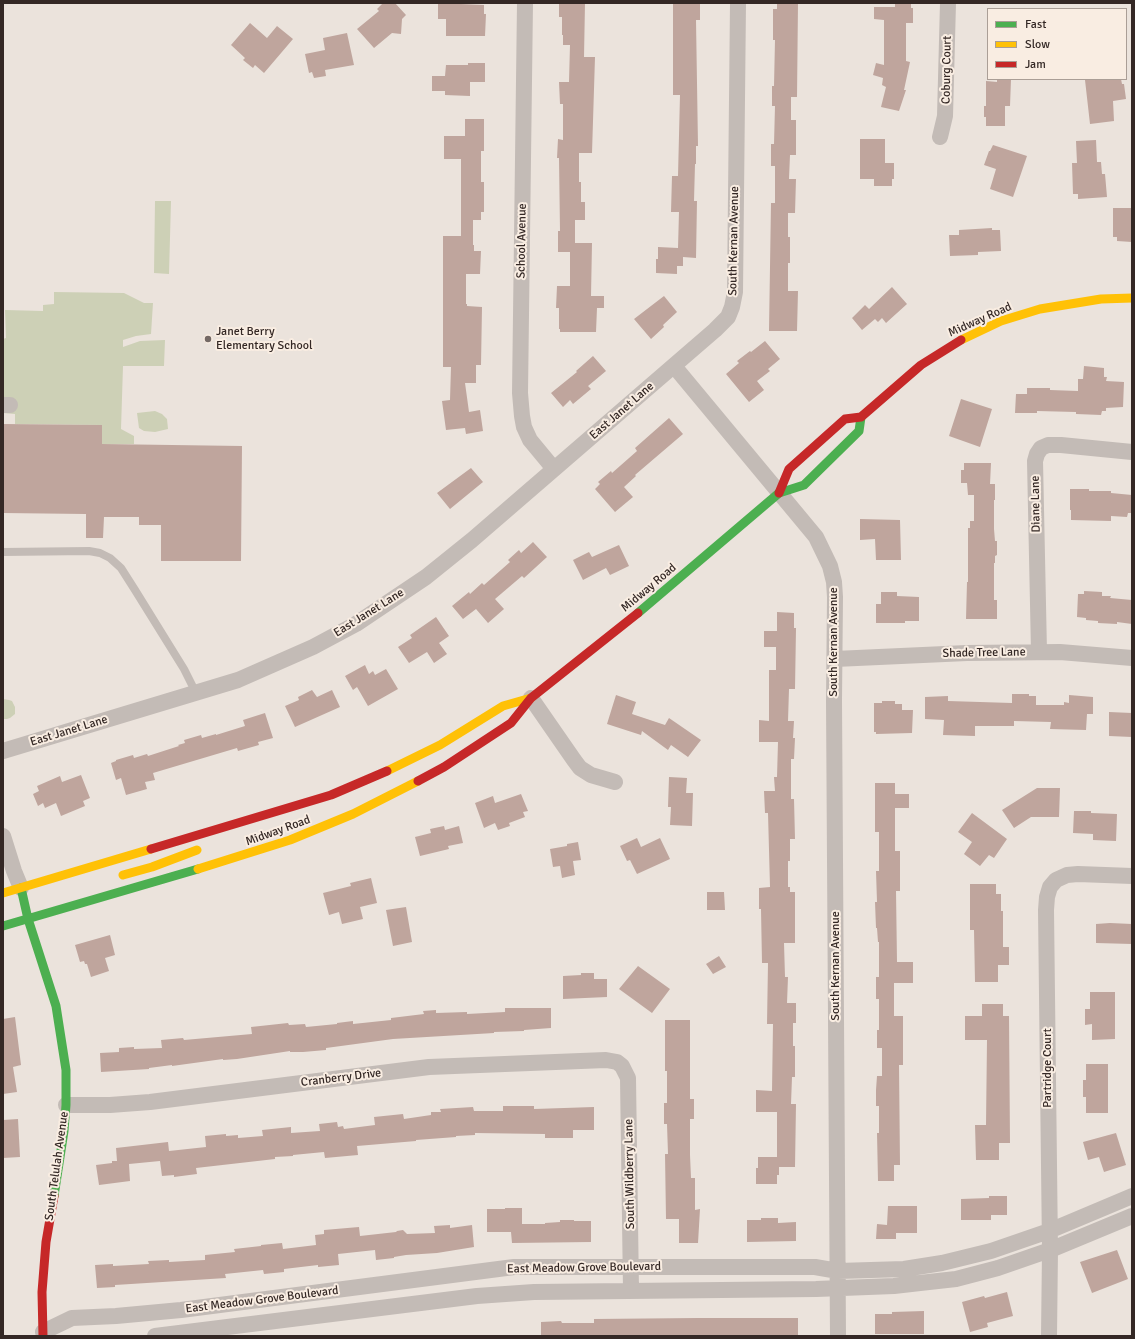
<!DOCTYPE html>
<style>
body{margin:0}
#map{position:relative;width:1135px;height:1339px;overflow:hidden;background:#ebe3dc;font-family:Signika,sans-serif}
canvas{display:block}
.frame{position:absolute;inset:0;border:4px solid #342825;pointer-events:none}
.legend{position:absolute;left:987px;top:8px;width:140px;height:72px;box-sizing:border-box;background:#f9ede2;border:1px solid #aa9e96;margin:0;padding:5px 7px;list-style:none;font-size:12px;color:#342825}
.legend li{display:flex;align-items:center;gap:8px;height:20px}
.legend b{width:20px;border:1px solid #aa9e96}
</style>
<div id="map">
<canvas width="1135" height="1339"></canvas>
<div class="frame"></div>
<ul class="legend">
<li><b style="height:5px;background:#4caf50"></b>Fast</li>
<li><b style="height:5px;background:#ffc107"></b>Slow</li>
<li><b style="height:5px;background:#c62828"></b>Jam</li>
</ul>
</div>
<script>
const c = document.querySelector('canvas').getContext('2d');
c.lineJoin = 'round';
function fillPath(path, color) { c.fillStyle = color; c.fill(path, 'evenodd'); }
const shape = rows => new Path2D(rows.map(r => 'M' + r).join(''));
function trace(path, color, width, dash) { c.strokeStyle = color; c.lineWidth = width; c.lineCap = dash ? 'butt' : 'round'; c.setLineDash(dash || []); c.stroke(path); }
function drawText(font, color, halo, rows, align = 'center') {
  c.font = font + ' Signika,sans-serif'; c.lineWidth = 4; c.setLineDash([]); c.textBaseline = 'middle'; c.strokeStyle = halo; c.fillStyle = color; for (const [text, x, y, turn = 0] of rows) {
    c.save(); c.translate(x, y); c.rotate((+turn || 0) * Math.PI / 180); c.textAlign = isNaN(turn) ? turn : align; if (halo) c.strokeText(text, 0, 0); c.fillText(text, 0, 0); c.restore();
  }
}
fillPath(shape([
 [155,201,171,201,169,274,154,273],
 [54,292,124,293,144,303,153,303,151,334,136,336,123,340,123,347,140,341,165,340,164,366,123,366,121,429,134,436,134,444,102,444,102,425,15,424,15,414,3,413,3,339,6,338,5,310,43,311,43,305,54,304],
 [155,411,162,414,167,419,168,429,155,432,144,431,139,428,137,413],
 [3,699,9,700,12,701,15,707,15,714,10,718,7,719,3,719]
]), '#cdd0b6');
fillPath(shape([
 [383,3,395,3,406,15,402,19,401,34,392,33,374,48,357,29,379,11,377,9],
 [438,3,484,5,484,14,486,14,485,36,446,36,446,19,438,19],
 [559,3,585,3,584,57,595,57,592,153,579,153,579,182,581,182,581,202,585,202,585,220,575,220,575,243,592,243,591,296,604,296,604,308,597,308,596,332,560,332,560,329,559,329,559,308,556,308,557,286,570,286,570,252,558,252,558,231,560,231,559,158,557,158,558,139,563,140,563,104,560,104,559,82,569,82,570,45,563,45,563,35,562,35,562,17,559,17],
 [673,3,700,3,700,20,696,20,698,146,696,146,696,164,695,164,694,201,697,201,696,258,683,257,683,266,677,266,677,274,656,273,656,259,658,259,658,247,678,248,679,212,671,212,672,176,678,176,680,95,673,95],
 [777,3,798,3,797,97,791,97,791,120,796,120,796,155,790,155,789,179,796,179,795,213,788,213,788,237,790,237,790,263,788,263,788,291,798,291,797,331,769,331,771,203,775,203,775,166,771,166,771,144,774,144,775,106,772,106,772,86,774,86,775,40,773,40,773,9,777,9],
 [895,3,911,3,911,8,913,8,913,23,906,23,906,61,910,62,904,90,906,90,899,111,881,107,886,87,882,85,883,78,873,75,876,63,884,65,884,20,874,19,874,7,895,7],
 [250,23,267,38,277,26,293,39,264,73,255,65,253,68,243,60,245,58,231,45],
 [347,33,354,65,325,70,326,76,314,78,312,72,309,73,305,54,325,50,323,38],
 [468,63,485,63,485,82,470,82,470,96,445,95,445,91,432,91,432,76,445,76,446,65,468,65],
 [997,79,1011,79,1010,106,1005,106,1005,126,986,126,986,117,984,117,984,106,986,106,986,81,997,82],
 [1094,79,1121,79,1122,84,1124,84,1126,99,1113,101,1114,121,1090,124,1085,80],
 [465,119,484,119,484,151,481,151,481,182,484,182,484,212,481,212,481,220,473,220,473,245,474,245,474,251,481,251,480,274,466,274,466,304,467,304,467,306,482,307,481,365,476,365,476,383,465,383,469,412,480,410,483,431,466,434,465,428,446,430,442,401,450,400,451,367,443,367,443,236,461,236,461,159,444,159,444,136,465,136],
 [860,139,885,139,885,163,894,163,894,179,892,179,892,186,874,186,874,179,860,179],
 [1096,140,1097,162,1101,162,1102,174,1105,174,1107,197,1078,199,1078,194,1073,194,1072,163,1077,163,1076,141],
 [993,145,1027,156,1013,197,990,189,996,169,984,165,989,151,990,151],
 [1113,208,1132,208,1132,242,1117,241,1117,237,1113,237],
 [992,228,992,230,1000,230,1001,251,978,252,978,255,950,256,949,235,959,235,959,230],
 [892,287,907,304,886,323,882,318,878,322,875,319,862,330,852,318,865,305,869,309],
 [664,296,677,312,663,325,664,327,651,339,634,319],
 [765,341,780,359,768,369,770,371,757,381,764,390,749,402,726,374,739,363,737,361,750,351,751,352],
 [593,356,606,371,588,386,591,389,573,404,570,400,563,407,551,393,577,372,576,371],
 [1084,366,1104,368,1104,377,1107,377,1106,381,1124,382,1123,407,1106,408,1106,411,1102,411,1101,415,1076,414,1076,412,1037,411,1037,413,1015,413,1016,394,1027,394,1027,388,1050,388,1050,390,1078,391,1078,379,1083,379],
 [961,399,992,409,980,447,949,436],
 [669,418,683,434,635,475,636,476,624,487,633,497,615,512,595,489,600,484,598,482,611,471,612,473,637,451,635,448],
 [3,424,102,425,102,444,242,446,241,561,161,561,161,525,139,525,139,517,104,517,103,538,86,538,86,514,3,513],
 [964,463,991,463,990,484,995,484,995,500,994,500,994,529,995,541,997,541,997,555,995,556,995,563,994,563,994,600,997,600,997,619,966,619,967,582,968,582,968,528,970,528,970,521,974,521,974,495,968,495,967,483,961,483,961,470,964,470],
 [471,468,483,482,450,509,437,493],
 [1070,489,1089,489,1089,491,1111,491,1111,493,1132,495,1132,513,1128,513,1127,517,1111,516,1111,521,1071,520,1071,510,1070,510],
 [860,519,900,520,901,560,876,560,875,539,860,540],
 [533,542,547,557,524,578,522,576,495,599,504,609,488,623,476,609,463,619,452,606,469,592,470,594,482,583,484,585,510,562,508,560,519,550,521,553],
 [619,545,629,566,610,575,606,568,583,580,573,560,589,552,592,557],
 [1084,591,1102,592,1102,596,1111,596,1110,598,1132,600,1132,624,1117,622,1117,624,1098,623,1098,621,1086,620,1086,618,1077,617,1078,594,1084,594],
 [881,592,897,592,897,596,919,597,919,621,905,621,905,623,876,623,876,604,881,604],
 [777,612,794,613,794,628,796,628,795,689,789,689,788,721,794,721,793,738,795,738,794,759,791,759,791,799,794,799,795,839,790,839,790,861,788,861,788,887,790,887,790,892,795,892,795,943,784,943,785,977,788,977,787,1003,796,1003,796,1023,793,1023,793,1046,795,1046,795,1077,792,1077,791,1104,796,1104,795,1167,779,1167,779,1175,777,1175,777,1184,756,1184,756,1168,758,1168,758,1157,777,1157,777,1112,756,1112,756,1090,772,1091,773,1024,767,1024,768,963,762,963,761,909,759,909,759,888,770,887,768,813,765,813,764,791,775,791,774,777,777,777,778,742,759,742,759,720,769,721,769,670,776,670,776,647,764,647,764,631,777,631],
 [436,617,449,636,439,643,447,654,434,663,427,652,409,663,398,647,412,638,410,635],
 [365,665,369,674,373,671,375,675,386,669,398,689,368,706,357,687,353,690,345,676],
 [312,690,317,697,332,690,340,707,295,727,285,706,299,700,298,697],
 [1012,694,1029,694,1029,696,1036,696,1036,705,1064,705,1064,702,1069,703,1069,695,1093,697,1093,714,1087,714,1086,730,1050,729,1051,722,1014,721,1014,726,975,726,975,736,943,735,944,720,925,719,925,697,948,696,948,701,1012,703],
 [616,695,636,702,632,714,665,725,669,718,701,740,688,757,671,745,668,750,642,731,641,735,607,724],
 [882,701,895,701,895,704,902,704,902,710,913,710,912,733,876,734,876,732,874,732,874,703,882,703],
 [1109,712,1132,713,1132,737,1109,736],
 [265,713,273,738,258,742,259,745,238,751,237,748,153,773,155,780,145,782,147,789,126,795,121,778,116,780,111,763,116,761,116,760,133,755,134,758,147,754,148,756,179,746,178,745,185,743,184,740,201,735,202,738,216,734,216,735,245,726,243,720],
 [81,775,90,798,83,801,85,806,61,816,56,803,45,808,43,803,38,806,33,794,39,791,37,786,60,776,62,782],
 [669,777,687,778,686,793,693,793,692,826,670,825,671,807,668,807],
 [875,783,895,783,895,794,909,794,909,808,895,808,895,851,900,851,900,891,896,891,897,962,913,962,913,983,894,983,894,1016,903,1016,903,1065,899,1065,900,1165,894,1165,894,1181,878,1181,877,1133,879,1133,879,1106,876,1106,876,1090,877,1076,882,1076,882,1048,877,1048,877,1030,879,1030,879,999,876,999,876,977,879,977,879,942,878,942,877,928,876,928,875,902,877,902,876,871,879,871,879,832,875,832],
 [1037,788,1060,788,1059,817,1031,817,1014,828,1002,810],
 [521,794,528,811,523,812,525,817,509,823,510,826,498,830,495,823,484,828,475,803,493,796,495,803],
 [1074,811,1091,811,1091,813,1117,814,1116,841,1093,840,1093,834,1073,833],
 [972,813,1007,839,994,858,989,855,980,866,964,854,972,842,958,832],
 [444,826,445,830,459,826,463,843,448,846,449,849,420,856,415,837,431,833,430,829],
 [637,838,641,847,660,838,670,859,637,874,630,860,627,861,620,846],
 [578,842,581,860,573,861,575,875,562,878,560,866,553,867,550,849,567,846,567,844],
 [371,878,377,903,360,907,363,919,342,924,339,912,329,915,323,893,351,886,350,883],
 [970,884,996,884,996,894,1001,894,1001,911,1003,911,1003,947,1009,947,1009,965,998,965,998,982,975,982,974,930,970,930],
 [707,892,724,892,725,910,707,910],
 [406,907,412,942,393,946,386,910],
 [1110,923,1132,924,1132,944,1096,943,1096,924],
 [110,935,115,955,105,958,109,971,91,977,87,964,85,964,84,961,80,962,75,945],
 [719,956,726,967,713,974,706,964],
 [638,966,670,989,652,1013,619,989],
 [581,973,594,973,594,979,607,979,607,997,563,999,563,976,581,975],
 [1090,992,1115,992,1115,1039,1092,1040,1092,1024,1085,1025,1085,1009,1090,1009],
 [982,1004,1003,1004,1003,1016,1009,1016,1010,1143,999,1143,999,1160,976,1160,975,1125,986,1125,987,1040,965,1040,965,1016,982,1016],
 [505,1008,551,1008,551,1028,524,1030,524,1031,494,1032,494,1033,393,1039,326,1048,326,1050,303,1052,290,1052,290,1051,237,1059,223,1060,223,1059,172,1066,172,1065,149,1068,149,1069,101,1072,100,1053,119,1052,119,1048,134,1047,134,1049,162,1048,161,1040,183,1038,184,1040,252,1034,251,1027,288,1023,289,1025,305,1024,306,1027,337,1024,337,1023,353,1021,353,1024,391,1020,391,1018,424,1014,423,1011,436,1010,436,1013,467,1012,467,1014,505,1012],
 [15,1017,21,1065,13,1067,17,1092,3,1094,3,1019],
 [665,1020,690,1020,690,1099,694,1099,694,1119,690,1119,690,1155,691,1178,695,1178,695,1210,700,1209,698,1243,679,1243,679,1219,666,1219,665,1154,668,1154,667,1124,664,1124,664,1103,667,1103,667,1071,665,1071],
 [1086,1064,1108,1064,1108,1113,1086,1113,1086,1097,1083,1097,1083,1080,1086,1080],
 [503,1106,534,1106,534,1109,594,1107,594,1130,573,1130,573,1138,545,1138,545,1134,475,1133,475,1135,456,1136,456,1137,416,1140,416,1141,357,1146,358,1155,325,1158,324,1152,293,1155,293,1156,275,1157,275,1159,196,1168,197,1174,174,1177,174,1175,162,1176,160,1161,129,1164,130,1181,99,1185,96,1165,112,1163,112,1161,117,1161,116,1148,168,1142,169,1151,206,1147,205,1136,226,1134,226,1136,238,1135,238,1138,263,1136,262,1130,291,1127,291,1133,320,1131,319,1124,337,1122,338,1127,343,1126,344,1129,375,1125,374,1117,403,1114,404,1119,431,1115,431,1112,441,1112,440,1109,473,1107,474,1111,503,1111],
 [18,1119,20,1157,3,1158,3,1120],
 [1116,1133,1126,1165,1104,1172,1099,1157,1088,1160,1083,1142],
 [989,1196,1007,1196,1007,1215,991,1215,991,1220,961,1220,961,1199,989,1198],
 [888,1206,917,1206,917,1233,896,1233,896,1239,876,1239,877,1224,887,1225],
 [505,1208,522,1208,522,1224,545,1224,545,1223,560,1222,560,1220,574,1220,574,1221,591,1221,591,1242,512,1243,511,1232,487,1232,487,1209,505,1209],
 [761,1218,778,1218,778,1223,796,1222,796,1241,747,1242,747,1220,761,1220],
 [450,1225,450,1228,472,1225,474,1247,437,1253,406,1255,394,1257,394,1258,376,1260,375,1250,338,1254,339,1265,318,1267,318,1265,284,1269,284,1272,264,1274,263,1270,225,1274,226,1278,115,1285,115,1287,97,1288,95,1265,113,1264,113,1266,149,1264,148,1261,169,1260,169,1262,205,1260,205,1255,235,1252,234,1249,261,1246,261,1245,282,1243,283,1249,316,1245,315,1235,324,1234,324,1230,359,1227,360,1236,396,1232,397,1231,403,1230,407,1234,435,1233,434,1226],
 [1117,1250,1128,1279,1092,1293,1080,1262],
 [1007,1292,1013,1316,987,1323,988,1327,970,1332,962,1302,984,1296,985,1298],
 [924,1311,924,1334,875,1334,875,1314,892,1314,892,1312],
 [697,1318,798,1318,798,1336,541,1336,541,1322,561,1321,562,1323,594,1323,594,1319]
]), '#bfa59d');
trace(shape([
 [3,552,89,551,100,553,110,558,121,568,135,590,184,669,196,693]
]), '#c3bbb6', 8);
trace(shape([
 [525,3,520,393,522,416,524,427,530,440,554,469],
 [940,137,945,116,948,3],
 [674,366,816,537,830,566,834,582,835,597,834,701,838,1336],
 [3,405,10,405],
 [1039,652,1035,461,1037,454,1041,448,1048,445,1061,445,1132,452],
 [835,659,967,653,1060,652,1132,658],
 [531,698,574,760,580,768,591,775,615,782],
 [3,751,238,680,313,647,356,624,426,577,472,540,715,330,728,317,732,307,735,292,738,3],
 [3,836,14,871,21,888],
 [66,1105,110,1105,150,1102,429,1067,606,1060,617,1062,622,1066,628,1078,631,1291],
 [43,1332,72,1318,116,1316,181,1310,514,1267,815,1267,838,1271,904,1269,942,1263,991,1251,1049,1231,1132,1196],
 [155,1336,477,1296,534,1292,816,1289,894,1286,920,1283,956,1279,998,1268,1050,1250,1132,1216],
 [1049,1336,1050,1250,1046,910,1047,897,1050,887,1056,880,1067,875,1078,874,1132,876]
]), '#c3bbb6', 16);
trace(shape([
 [638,613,779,493,804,485,859,431,861,417],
 [21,888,28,919,56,1006,66,1070,66,1105,64,1131,54,1196],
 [3,926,198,869]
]), '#4caf50', 9);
trace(shape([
 [961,340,1001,321,1040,309,1101,299,1132,298],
 [387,771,440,745,503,706,531,698],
 [198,869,290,840,353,814,418,781],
 [123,875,152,867,197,850],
 [3,893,151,849]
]), '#ffc107', 9);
trace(shape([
 [779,493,789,469,845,419,861,417,921,365,961,340],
 [418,781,444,767,511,723,531,698,638,613],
 [151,849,331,795,387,771],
 [43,1336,42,1292,46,1242,54,1196]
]), '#c62828', 9);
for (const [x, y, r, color] of [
 [208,339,4,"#746965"]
]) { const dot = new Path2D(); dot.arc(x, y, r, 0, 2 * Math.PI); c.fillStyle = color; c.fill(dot); trace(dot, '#f9ede2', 1.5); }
drawText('12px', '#342825', '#f9ede2', [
 ["Coburg Court",947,70,-89],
 ["School Avenue",522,241,-89],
 ["South Kernan Avenue",734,241,-89],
 ["Midway Road",980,320,-24],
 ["East Janet Lane",622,411,-41],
 ["Diane Lane",1036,504,-91],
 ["Midway Road",649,588,-40],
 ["East Janet Lane",369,613,-32],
 ["South Kernan Avenue",834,642,-90],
 ["Shade Tree Lane",984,653,-1],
 ["East Janet Lane",69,731,-17],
 ["Midway Road",278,831,-20],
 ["South Kernan Avenue",836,966,-90],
 ["Partridge Court",1048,1068,-90],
 ["Cranberry Drive",341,1078,-7],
 ["South Telulah Avenue",57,1166,-82],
 ["South Wildberry Lane",630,1174,-91],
 ["East Meadow Grove Boulevard",584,1268,-1],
 ["East Meadow Grove Boulevard",262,1300,-7]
]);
drawText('12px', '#342825', '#f9ede2', [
 ["Janet Berry",216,332],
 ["Elementary School",216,346]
], 'left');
</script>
